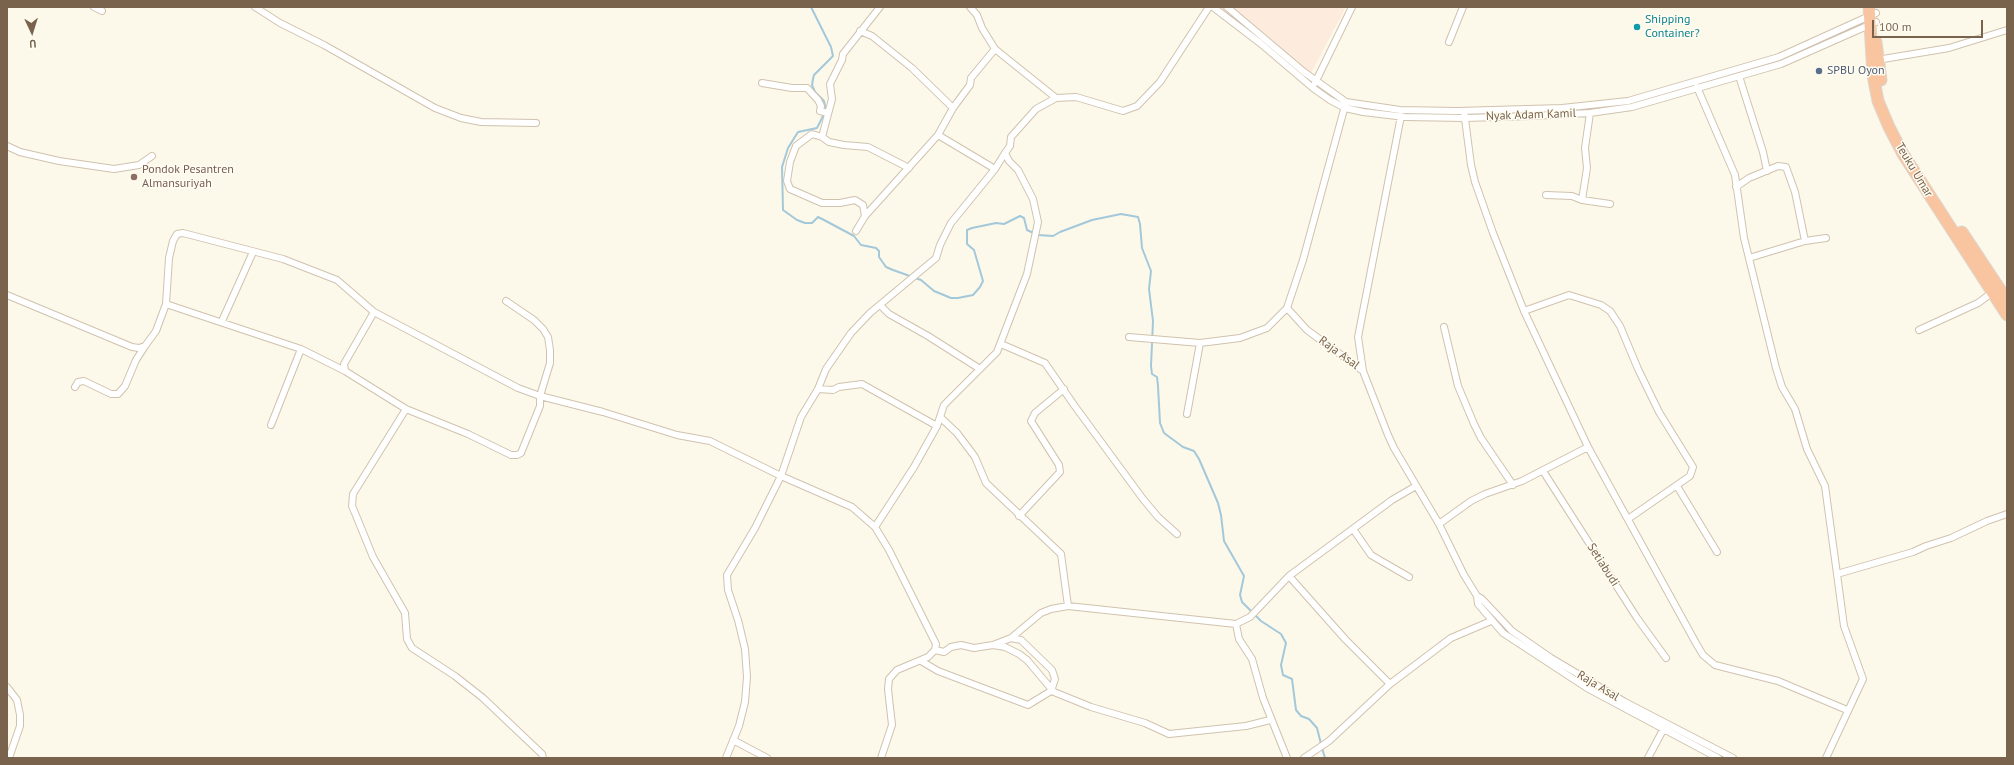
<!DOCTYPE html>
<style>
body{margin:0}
#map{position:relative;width:2014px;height:765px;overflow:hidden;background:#fdf9ea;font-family:"PT Sans",sans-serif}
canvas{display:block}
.frame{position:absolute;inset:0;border:8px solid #79634c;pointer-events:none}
.north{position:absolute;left:12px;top:12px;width:40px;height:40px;-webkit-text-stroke:3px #fffcf1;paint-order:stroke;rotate:176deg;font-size:11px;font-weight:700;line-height:16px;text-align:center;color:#79634c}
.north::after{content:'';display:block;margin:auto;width:14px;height:18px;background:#79634c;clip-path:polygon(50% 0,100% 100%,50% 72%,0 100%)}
.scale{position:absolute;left:1872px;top:20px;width:111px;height:18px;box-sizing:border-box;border:2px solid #79634c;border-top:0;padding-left:5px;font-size:12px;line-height:14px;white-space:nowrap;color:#79634c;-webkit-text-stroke:3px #fffcf1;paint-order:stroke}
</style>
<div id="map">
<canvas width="2014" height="765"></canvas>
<div class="frame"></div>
<div class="north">U</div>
<div class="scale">100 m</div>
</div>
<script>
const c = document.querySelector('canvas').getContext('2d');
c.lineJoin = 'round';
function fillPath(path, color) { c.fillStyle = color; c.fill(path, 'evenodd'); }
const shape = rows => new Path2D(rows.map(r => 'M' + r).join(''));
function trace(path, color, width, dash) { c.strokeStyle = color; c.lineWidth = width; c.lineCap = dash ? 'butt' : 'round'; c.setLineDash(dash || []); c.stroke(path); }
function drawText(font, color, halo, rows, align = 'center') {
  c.font = font + ' "PT Sans",sans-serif'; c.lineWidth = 3; c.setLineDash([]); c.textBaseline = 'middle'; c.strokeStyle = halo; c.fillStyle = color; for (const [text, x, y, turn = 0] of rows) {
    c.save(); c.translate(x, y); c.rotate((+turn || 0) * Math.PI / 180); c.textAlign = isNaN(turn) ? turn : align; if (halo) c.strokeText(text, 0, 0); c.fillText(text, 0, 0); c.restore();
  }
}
fillPath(shape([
 [1219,7,1346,7,1307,81]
]), '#fdecdd');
trace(shape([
 [811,7,831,47,833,56,814,75,813,79,812,85,815,92,824,101,825,106,823,116,817,128,798,132,788,148,782,167,783,210,797,220,805,223,812,223,818,217,824,220,854,236,861,245,876,248,879,251,879,257,886,267,893,270,921,280,934,291,951,298,958,298,973,295,980,287,983,281,974,250,967,244,967,230,972,228,996,223,1004,224,1020,216,1024,218,1027,230,1038,235,1053,236,1060,232,1092,220,1121,214,1138,217,1140,224,1142,248,1151,271,1149,289,1153,321,1151,366,1152,374,1157,377,1158,386,1160,423,1164,433,1183,447,1194,451,1199,459,1218,503,1221,515,1224,541,1244,576,1240,595,1242,602,1261,621,1281,634,1286,643,1281,665,1283,675,1292,679,1296,710,1301,716,1309,719,1317,728,1321,744],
 [1322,748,1325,758]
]), '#a3c8da', 2);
const street = shape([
 [94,7,102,11],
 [255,7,280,23,324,45,435,108,461,118,481,122,536,123],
 [880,7,843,54,842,60,830,84,832,99,822,137,829,142,844,145,868,147,909,168],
 [970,7,977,15,982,28,995,49,1056,98],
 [1213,7,1260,43,1313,88,1330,100,1345,108,1363,112,1405,117,1465,118,1532,116,1590,113,1632,107,1781,64,1876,22],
 [1227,7,1304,72,1346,102,1400,110,1457,111,1562,108,1628,101,1779,57,1876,13],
 [860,31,872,36,912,68,953,108],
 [1449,42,1463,7],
 [1877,60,1949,48,2007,30],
 [1739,76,1763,152,1767,171],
 [762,83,792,88,807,88,818,100,821,106,820,111,828,113],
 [1315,83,1352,7],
 [1697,87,1735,175,1744,238,1776,368,1782,387,1795,409,1807,449,1825,486,1837,574,1913,552,1926,546,1951,538,1987,521,2007,514],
 [1346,102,1303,260,1287,308,1307,330,1363,371,1388,435,1394,448,1439,524,1464,575,1477,596,1478,604,1503,633,1587,688,1718,758],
 [1464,111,1471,165,1475,182,1493,233,1524,311,1588,447,1697,645,1703,655,1715,665,1778,681,1847,710],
 [938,135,995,169],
 [822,137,812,134,796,146,790,162,787,181,790,189,822,203,840,203,855,200,863,205,865,216],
 [7,146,20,152,59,161,114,169,139,165,152,156],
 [1736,187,1749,178,1778,166,1786,167,1795,192,1805,241],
 [1546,195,1572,196,1582,200,1610,204],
 [1582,200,1587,168,1585,148,1590,113],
 [856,231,865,216,938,135,953,108,970,85,971,78,995,49],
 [1749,258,1805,241,1826,238],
 [7,295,132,347,139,348,145,346,156,331,166,304,169,258,173,241,177,234,183,233,283,259,337,280,374,312,518,388,540,396,603,412,677,435,710,441,781,476,755,528,727,575,728,590,738,620,745,649,747,677,745,702,739,726,726,758],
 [166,304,301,349,345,371,406,409,468,434,511,455,517,455,521,453,540,406,540,396,550,363,550,350,548,337,543,329,534,320,506,301],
 [880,305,889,314,928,336,980,369],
 [1524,311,1569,295,1601,305,1610,311,1620,326,1638,369,1659,412,1693,467,1690,476,1628,519],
 [222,321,253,252],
 [1444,327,1458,386,1474,424,1481,438,1513,485],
 [1919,330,1978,303,1993,292],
 [1129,337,1200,343,1240,338,1267,328,1287,308],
 [1001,344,1045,363,1074,405,1143,499,1158,517,1177,534],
 [345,371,344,364,374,312],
 [1363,371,1358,337,1401,116],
 [75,387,78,382,84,381,111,394,118,394,125,386,136,360,145,346],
 [818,389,833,390,839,387,862,384,937,426],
 [406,409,353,494,352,506,355,513,373,557,405,613,407,639,412,648,455,676,483,698,542,754,543,758],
 [1187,414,1200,343],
 [940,417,957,433,975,457,986,483,1061,554,1068,606],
 [271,425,301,349],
 [1543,471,1637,618,1666,658],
 [1677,486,1717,552],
 [1019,516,1060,472,1059,465,1031,421,1035,413,1064,389],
 [1439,524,1471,501,1485,494,1522,481,1588,447],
 [875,527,852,507,781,476,801,417,818,389,826,369,851,333,870,313,936,258,940,245,951,223,995,169,1005,153],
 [1353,529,1371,555,1409,577],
 [1289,576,1345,639,1390,684],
 [1477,596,1482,599,1512,631,1551,658,1625,702,1733,758],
 [1011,638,1041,613,1051,609,1068,606,1236,624],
 [935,650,944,652,951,647,961,645,974,648,993,645,1005,647,1019,654,1027,660,1054,692,1091,707,1145,723,1169,734,1246,726,1270,720],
 [921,661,938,671,1028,705,1051,691,1055,679,1052,670,1021,640,1011,638,993,645],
 [7,687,17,700,20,715,20,726,9,758],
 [733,740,767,758],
 [881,758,892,725,888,689,889,679,897,670,928,657,935,650,936,644,889,550,875,527,914,467,937,426,944,405,997,352,1027,274,1038,222,1033,199,1018,170,1009,161,1005,153,1010,146,1011,137,1036,109,1056,98,1076,97,1123,111,1137,106,1160,82,1209,7],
 [1287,758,1263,698,1252,659,1239,639,1236,624,1250,617,1289,576,1392,500,1416,486],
 [1304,758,1329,741,1390,684,1451,638,1491,621],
 [1648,758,1664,728],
 [1826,758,1863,679,1844,626,1837,574]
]);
const highway = shape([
 [1869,7,1873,75,1878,101,1889,127,1903,154,2007,315],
 [1876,42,1881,80],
 [1962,232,2007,300]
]);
trace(street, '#d0c2ae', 8);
trace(highway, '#dcd6d0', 13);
trace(street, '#fff', 6);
trace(highway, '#f8c5a0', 11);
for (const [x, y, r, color] of [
 [1637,27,4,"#0f9aa8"],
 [1819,71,4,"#5c6f8a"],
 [134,177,4,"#8d6e63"]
]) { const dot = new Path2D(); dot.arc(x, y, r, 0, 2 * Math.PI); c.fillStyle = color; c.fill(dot); trace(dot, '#fffcf1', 1.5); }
drawText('12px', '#0d838f', '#fffcf1', [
 ["Shipping",1645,20],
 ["Container?",1645,34]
], 'left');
drawText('12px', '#4e5e75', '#fffcf1', [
 ["SPBU Oyon",1827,71]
], 'left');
drawText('12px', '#79634c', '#fffcf1', [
 ["Nyak Adam Kamil",1531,115,-2],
 ["Teuku Umar",1914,170,59],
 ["Raja Asal",1339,353,36],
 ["Setiabudi",1603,565,57],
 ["Raja Asal",1598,686,31]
]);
drawText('12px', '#785e54', '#fffcf1', [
 ["Pondok Pesantren",142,170],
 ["Almansuriyah",142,184]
], 'left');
</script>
